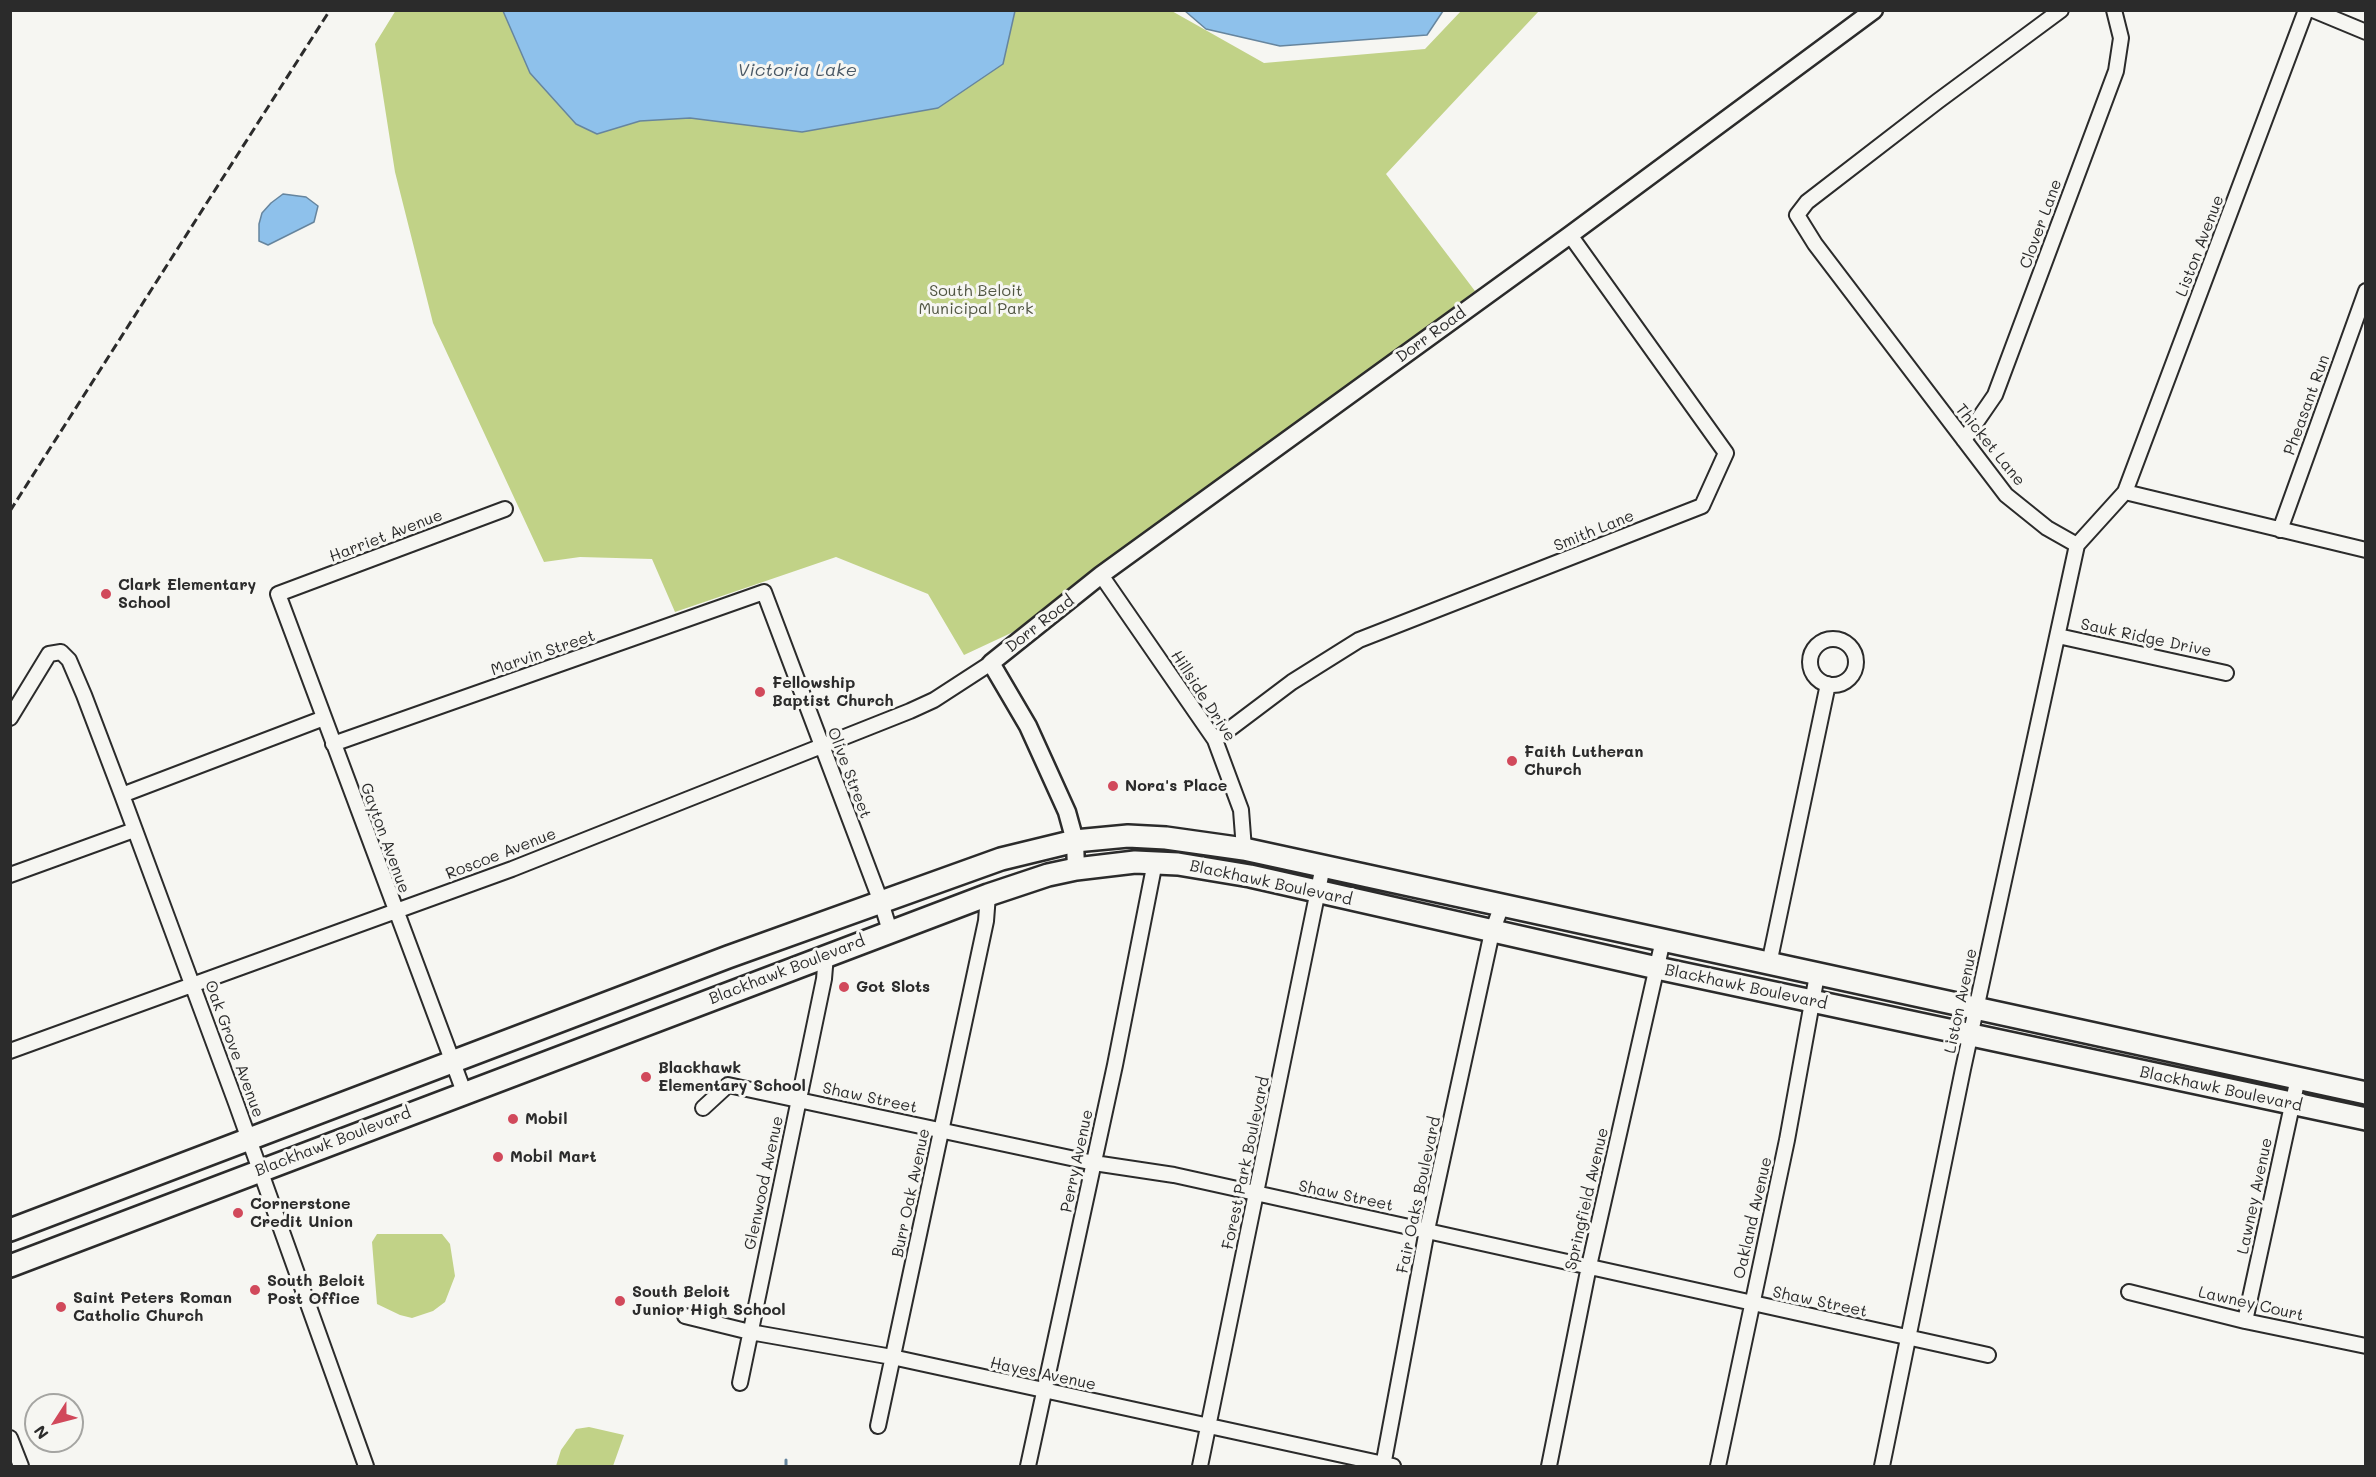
<!DOCTYPE html>
<style>
body{margin:0}
#map{position:relative;width:2376px;height:1477px;overflow:hidden;background:#f6f6f2;font-family:Mali,sans-serif}
canvas{display:block}
.frame{position:absolute;inset:0;border:12px solid #2b2b2b;pointer-events:none}
.north{position:absolute;left:24px;top:1393px;width:60px;height:60px;box-sizing:border-box;background:#f6f6f2;border:2px solid #a5a5a2;border-radius:50%;rotate:234deg;font-size:16px;font-weight:700;line-height:24px;text-align:center;color:#2b2b2b}
.north::after{content:'';display:block;margin:auto;width:21px;height:27px;background:#d1495b;clip-path:polygon(50% 0,100% 100%,50% 72%,0 100%)}
</style>
<div id="map">
<canvas width="2376" height="1477"></canvas>
<div class="frame"></div>
<div class="north">N</div>
</div>
<script>
const c = document.querySelector('canvas').getContext('2d');
c.lineJoin = 'round';
function fillPath(path, color) { c.fillStyle = color; c.fill(path, 'evenodd'); }
const shape = rows => new Path2D(rows.map(r => 'M' + r).join(''));
function trace(path, color, width, dash) { c.strokeStyle = color; c.lineWidth = width; c.lineCap = dash ? 'butt' : 'round'; c.setLineDash(dash || []); c.stroke(path); }
function drawText(font, color, halo, rows, align = 'center') {
  c.font = font + ' Mali,sans-serif'; c.lineWidth = 6; c.setLineDash([]); c.textBaseline = 'middle'; c.strokeStyle = halo; c.fillStyle = color; for (const [text, x, y, turn = 0] of rows) {
    c.save(); c.translate(x, y); c.rotate((+turn || 0) * Math.PI / 180); c.textAlign = isNaN(turn) ? turn : align; if (halo) c.strokeText(text, 0, 0); c.fillText(text, 0, 0); c.restore();
  }
}
fillPath(shape([
 [396,10,1170,10,1264,63,1425,49,1461,11,1539,11,1386,174,1475,291,1026,626,964,655,928,594,836,557,675,612,652,559,580,557,544,562,433,323,395,172,375,44],
 [377,1234,442,1234,450,1244,455,1276,445,1302,433,1311,412,1318,400,1315,377,1304,372,1242],
 [589,1427,624,1435,613,1466,556,1466,561,1450,576,1429]
]), '#c1d287');
const water = shape([
 [503,11,1015,11,1003,64,938,108,802,132,690,118,640,121,597,134,576,124,530,73,503,11],
 [1185,11,1443,11,1427,35,1280,46,1206,29,1185,11],
 [283,194,306,197,318,206,314,222,268,245,259,241,259,224,262,213,271,203,283,194]
]);
fillPath(water, '#8ec1eb');
trace(water, '#66859e', 1.5);
trace(shape([
 [786,1460,786,1466]
]), '#66859e', 3);
const minor = shape([
 [2061,10,1938,101,1807,202,1797,215,1815,244,2006,495,2047,528,2077,545,2125,492,2366,550],
 [2313,10,2366,32],
 [1964,440,1995,395,2116,71,2121,38,2114,10],
 [2125,492,2306,10],
 [2280,530,2366,291],
 [1101,575,1215,740,1241,810,1244,849],
 [2058,636,2226,673],
 '1810 662a23 23 0 1 1 46 0a23 23 0 1 1-46 0Z',
 [10,718,49,654,61,652,69,660,84,695,122,795,236,1103,366,1466],
 [1215,740,1292,682,1359,640,1702,506,1726,453,1570,235],
 [333,744,764,592,881,902,890,931],
 [122,795,324,718],
 [10,875,134,830],
 [1769,964,1828,684],
 [10,1051,512,869,910,711,934,700,991,663],
 [464,1092,278,594,505,509],
 [703,1108,728,1085,1094,1163,1174,1175,1988,1355],
 [2129,1292,2245,1321,2366,1346],
 [685,1316,750,1332,892,1357,1393,1466],
 [2245,1321,2298,1078],
 [740,1383,824,979,826,955],
 [878,1426,986,921,988,895],
 [10,1438,21,1466],
 [1028,1466,1115,1065,1155,862],
 [1200,1466,1323,866],
 [1383,1466,1427,1230,1492,932,1502,905],
 [1549,1466,1589,1266,1663,940],
 [1718,1466,1787,1140,1817,975],
 [1882,1466,1963,1069,2077,545]
]);
const tertiary = shape([
 [1076,869,1075,841,1067,812,1028,726,991,663,1101,575,1570,235,1874,10]
]);
const primary = shape([
 [10,1230,728,957,1001,859,1075,841,1128,836,1166,838,1244,849,2366,1093],
 [10,1266,988,895,1048,875,1076,869,1135,862,1178,864,1250,876,1657,968,2366,1119]
]);
trace(minor, '#2b2b2b', 18);
trace(tertiary, '#2b2b2b', 21);
trace(primary, '#2b2b2b', 26);
trace(minor, '#f6f6f2', 14);
trace(tertiary, '#f6f6f2', 16);
trace(primary, '#f6f6f2', 21);
trace(shape([
 [10,511,330,10]
]), '#2b2b2b', 3, [9, 4.5]);
for (const [x, y, r, color] of [
 [106,594,6,"#d1495b"],
 [760,692,6,"#d1495b"],
 [1512,761,6,"#d1495b"],
 [1113,786,6,"#d1495b"],
 [844,987,6,"#d1495b"],
 [646,1077,6,"#d1495b"],
 [513,1119,6,"#d1495b"],
 [498,1157,6,"#d1495b"],
 [238,1213,6,"#d1495b"],
 [255,1290,6,"#d1495b"],
 [620,1301,6,"#d1495b"],
 [61,1307,6,"#d1495b"]
]) { const dot = new Path2D(); dot.arc(x, y, r, 0, 2 * Math.PI); c.fillStyle = color; c.fill(dot); trace(dot, '#f6f6f2', 2); }
drawText('16px', '#2b2b2b', '#f6f6f2', [
 ["Clover Lane",2041,224,-70],
 ["Liston Avenue",2200,246,-69],
 ["Dorr Road",1431,335,-36],
 ["Pheasant Run",2307,405,-70],
 ["Thicket Lane",1990,445,51],
 ["Smith Lane",1594,531,-22],
 ["Harriet Avenue",386,536,-21],
 ["Dorr Road",1040,624,-38],
 ["Sauk Ridge Drive",2146,638,12],
 ["Marvin Street",543,653,-19],
 ["Hillside Drive",1203,696,57],
 ["Olive Street",849,773,69],
 ["Gayton Avenue",385,838,70],
 ["Roscoe Avenue",501,854,-21],
 ["Blackhawk Boulevard",1271,883,12],
 ["Blackhawk Boulevard",787,970,-21],
 ["Blackhawk Boulevard",1746,987,12],
 ["Liston Avenue",1961,1001,-78],
 ["Oak Grove Avenue",234,1049,70],
 ["Blackhawk Boulevard",2221,1089,12],
 ["Shaw Street",870,1098,12],
 ["Blackhawk Boulevard",333,1142,-21],
 ["Perry Avenue",1077,1161,-78],
 ["Forest Park Boulevard",1246,1163,-78],
 ["Glenwood Avenue",764,1183,-78],
 ["Burr Oak Avenue",911,1193,-78],
 ["Fair Oaks Boulevard",1419,1195,-78],
 ["Shaw Street",1346,1196,12],
 ["Lawney Avenue",2255,1196,-78],
 ["Springfield Avenue",1587,1199,-77],
 ["Oakland Avenue",1753,1218,-77],
 ["Shaw Street",1820,1302,12],
 ["Lawney Court",2251,1304,13],
 ["Hayes Avenue",1043,1374,12]
]);
drawText('16px', '#505542', '#f6f6f2', [
 ["South Beloit",976,291],
 ["Municipal Park",976,309]
]);
drawText('bold 16px', '#2b2b2b', '#f6f6f2', [
 ["Clark Elementary",118,585],
 ["School",118,603],
 ["Fellowship",772,683],
 ["Baptist Church",772,701],
 ["Faith Lutheran",1524,752],
 ["Church",1524,770],
 ["Nora's Place",1125,786],
 ["Got Slots",856,987],
 ["Blackhawk",658,1068],
 ["Elementary School",658,1086],
 ["Mobil",525,1119],
 ["Mobil Mart",510,1157],
 ["Cornerstone",250,1204],
 ["Credit Union",250,1222],
 ["South Beloit",267,1281],
 ["Post Office",267,1299],
 ["South Beloit",632,1292],
 ["Junior High School",632,1310],
 ["Saint Peters Roman",73,1298],
 ["Catholic Church",73,1316]
], 'left');
drawText('italic 18px', '#495865', '#f6f6f2', [
 ["Victoria Lake",797,70]
]);
</script>
